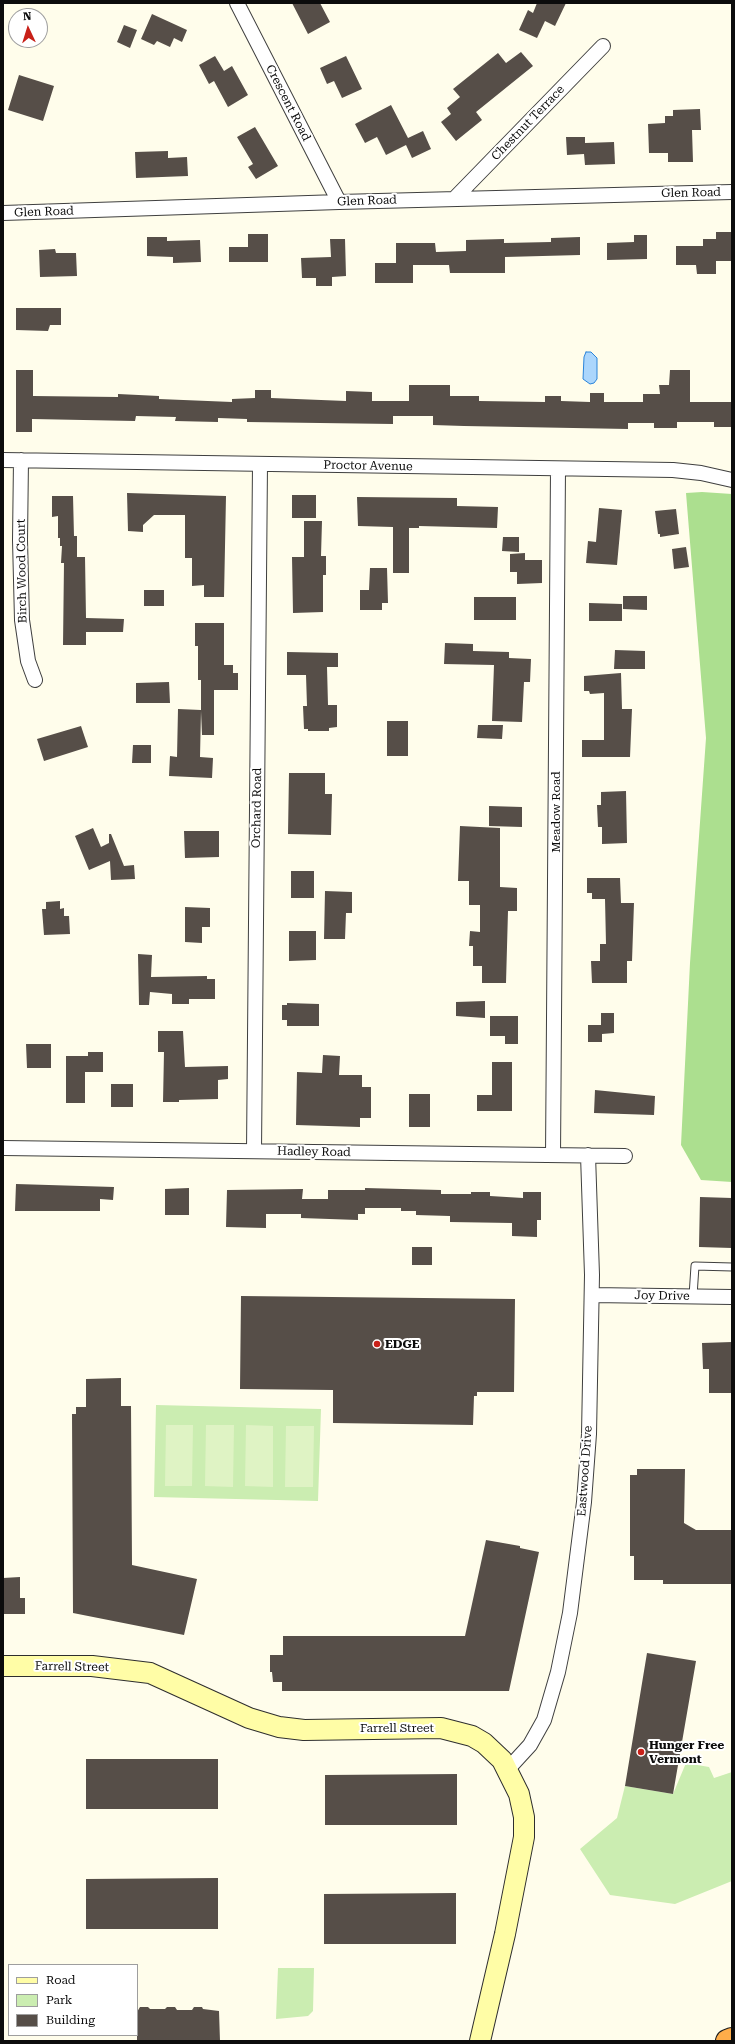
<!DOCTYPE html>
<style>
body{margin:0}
#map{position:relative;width:735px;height:2044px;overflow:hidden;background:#fffdeb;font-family:"Roboto Serif",serif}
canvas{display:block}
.frame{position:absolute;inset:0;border:4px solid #0c0c0c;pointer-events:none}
.legend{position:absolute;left:8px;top:1964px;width:130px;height:72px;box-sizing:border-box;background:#fff;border:1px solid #9e9e9e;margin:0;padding:5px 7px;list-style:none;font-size:12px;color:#0c0c0c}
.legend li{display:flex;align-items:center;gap:8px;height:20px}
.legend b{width:20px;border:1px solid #9e9e9e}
.north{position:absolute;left:8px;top:8px;width:40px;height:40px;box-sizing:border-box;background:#fff;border:1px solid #9e9e9e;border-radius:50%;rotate:356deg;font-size:11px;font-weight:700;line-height:16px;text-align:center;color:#0c0c0c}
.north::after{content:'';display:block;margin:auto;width:14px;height:18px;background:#c82018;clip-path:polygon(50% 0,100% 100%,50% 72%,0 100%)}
</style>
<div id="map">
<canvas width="735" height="2044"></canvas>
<div class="frame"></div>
<ul class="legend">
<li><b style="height:5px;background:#fffda6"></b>Road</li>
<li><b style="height:11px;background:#cbedb1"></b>Park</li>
<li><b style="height:11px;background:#564e48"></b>Building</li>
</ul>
<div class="north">N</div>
</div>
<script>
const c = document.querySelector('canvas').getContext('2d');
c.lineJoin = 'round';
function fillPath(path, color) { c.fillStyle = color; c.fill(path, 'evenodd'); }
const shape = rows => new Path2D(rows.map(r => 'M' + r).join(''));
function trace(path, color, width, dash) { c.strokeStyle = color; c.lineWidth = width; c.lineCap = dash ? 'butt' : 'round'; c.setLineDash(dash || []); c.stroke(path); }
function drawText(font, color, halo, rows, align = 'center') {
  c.font = font + ' "Roboto Serif",serif'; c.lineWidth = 4; c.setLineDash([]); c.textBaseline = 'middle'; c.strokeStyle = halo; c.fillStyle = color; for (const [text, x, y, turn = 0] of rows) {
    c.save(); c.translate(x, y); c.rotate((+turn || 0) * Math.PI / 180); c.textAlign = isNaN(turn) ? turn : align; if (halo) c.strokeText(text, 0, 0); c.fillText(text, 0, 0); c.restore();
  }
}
fillPath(shape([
 [156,1405,321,1409,318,1501,154,1497],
 [686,1763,709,1767,714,1778,732,1772,732,1881,675,1904,610,1895,580,1849,617,1818,625,1786,673,1794],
 [278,1968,314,1968,313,2011,308,2016,276,2019]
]), '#cbedb1');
fillPath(shape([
 [702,492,732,494,732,1182,701,1180,681,1145,690,963,706,738,686,493]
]), '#acdf8f');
fillPath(shape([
 [166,1425,193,1425,192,1486,165,1486],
 [206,1425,234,1425,233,1487,205,1486],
 [246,1425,273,1426,273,1487,245,1486],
 [286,1426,314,1426,313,1487,285,1487]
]), '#dff3c4');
const water = shape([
 [586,352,591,352,597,358,597,379,594,383,590,384,583,379,584,357,586,352]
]);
fillPath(water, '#abd6fc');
trace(water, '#2b84d9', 1);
fillPath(shape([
 [292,3,320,3,330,22,308,34],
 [537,3,566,3,555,26,545,21,537,38,519,30,528,10,533,13],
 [152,14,187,30,182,42,174,38,170,47,157,41,154,45,141,39],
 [124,25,137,30,130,48,117,42],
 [521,52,533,66,476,112,482,120,456,141,441,122,451,114,447,108,460,97,453,89,498,53,506,63],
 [215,56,224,71,232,66,248,95,228,107,214,81,209,84,199,65],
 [346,56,362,89,342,98,334,81,327,84,320,68],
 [19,75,54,86,43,121,8,110],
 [391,105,408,138,423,131,431,149,412,158,406,145,386,155,377,137,365,143,355,124],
 [700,109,701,130,692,130,693,162,668,162,668,153,649,153,648,124,665,123,665,116,673,116,673,110],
 [255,127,278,166,256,179,248,167,253,164,237,137],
 [566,137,585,137,585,143,614,142,615,164,585,165,584,154,567,155],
 [168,151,168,158,187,157,188,176,136,178,135,152],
 [716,232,732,232,732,261,716,261,716,274,697,274,696,265,676,265,676,246,703,246,703,239,716,239],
 [248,234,268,234,268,262,229,262,229,247,248,247],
 [634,235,647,235,647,259,607,260,607,243,634,242],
 [147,237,167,237,167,241,200,240,201,262,173,263,173,257,147,256],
 [580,237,580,255,505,257,505,273,450,273,449,265,413,265,413,283,375,283,375,263,396,263,396,243,435,243,436,252,466,251,466,240,504,239,504,243,551,242,551,238],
 [330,239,345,239,346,276,332,277,332,286,316,286,316,278,302,278,301,258,331,257],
 [55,249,56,253,76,253,77,276,40,277,39,250],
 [16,308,61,308,61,325,50,325,48,331,16,330],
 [16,370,33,370,33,396,118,397,118,394,159,396,159,399,232,402,232,399,255,398,255,390,271,390,271,398,346,401,346,391,372,392,372,401,409,401,409,385,450,385,450,396,479,396,479,401,545,402,545,396,561,396,561,401,590,402,590,393,604,393,604,402,643,402,643,394,660,394,659,385,669,385,670,370,690,370,690,402,732,402,732,427,714,427,714,422,677,422,677,428,654,428,654,423,628,423,628,429,464,426,433,425,433,416,393,416,393,424,247,422,247,419,218,418,218,422,175,421,176,417,136,416,135,421,32,419,32,432,16,432],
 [127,493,226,496,224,597,204,597,204,585,192,586,192,558,185,558,185,515,154,515,143,525,143,532,128,531],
 [292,495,316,495,316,518,292,518],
 [52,496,73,496,74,536,77,536,77,557,85,557,86,618,124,619,123,632,86,632,86,645,63,645,64,563,61,563,62,546,60,546,60,538,58,538,58,516,52,517],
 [357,497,457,498,457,506,498,507,497,528,419,526,419,528,409,528,409,573,393,573,393,527,358,526],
 [599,508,622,510,617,565,586,563,588,541,596,542],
 [676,509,679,534,660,537,660,534,658,534,655,511],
 [304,521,322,521,321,556,326,556,326,575,323,575,323,612,293,613,292,557,304,557],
 [503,537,519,537,519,552,502,551],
 [686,547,689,567,674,569,672,549],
 [525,553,525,560,542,560,542,583,517,584,517,572,510,572,510,554],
 [370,568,387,568,388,603,382,603,382,610,360,610,360,590,369,590],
 [144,590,164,590,164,606,144,606],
 [623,596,647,596,647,610,623,609],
 [474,597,516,597,516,620,474,620],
 [589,603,622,604,622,621,589,621],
 [195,623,224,623,224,665,233,665,233,673,238,673,238,690,214,690,214,735,202,735,201,711,200,757,213,758,212,778,169,776,170,756,177,757,178,709,201,710,201,680,198,680,198,646,195,646],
 [445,643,473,644,473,651,509,652,509,658,531,659,530,682,524,682,522,722,492,721,494,665,444,664],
 [615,650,645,651,645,669,614,669],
 [287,652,338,653,338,667,327,667,328,705,337,705,337,727,329,728,329,731,308,731,308,729,304,729,303,706,307,706,306,675,287,675],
 [621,673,622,709,632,709,630,757,582,757,582,740,604,740,604,693,590,694,589,691,584,691,584,676],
 [169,682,170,703,136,703,136,683],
 [387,721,408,721,408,756,387,756],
 [478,725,503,725,502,739,477,738],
 [81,726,88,747,44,761,37,739],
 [133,745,151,745,151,763,132,763],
 [289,773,325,773,325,794,332,794,331,835,288,834],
 [626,791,627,843,602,844,602,827,598,827,597,805,601,805,601,792],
 [489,806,522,807,522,827,489,826],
 [460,826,500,828,500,887,517,888,517,911,508,911,506,983,482,983,482,966,473,966,473,946,469,946,470,931,480,932,480,905,469,905,469,881,458,881],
 [93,828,101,847,109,843,109,834,111,834,124,866,134,865,135,879,111,880,110,861,89,870,75,836],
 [184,831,219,831,219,857,185,858],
 [291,871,314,871,314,898,291,898],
 [587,878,620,878,621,903,634,903,632,961,627,961,627,983,592,983,591,961,600,961,600,944,606,944,605,899,592,899,592,893,587,893],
 [325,891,352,892,352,913,346,913,345,939,324,939],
 [60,901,60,909,64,908,64,916,69,916,70,934,44,935,42,909,46,909,46,902],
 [185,907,210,908,210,927,202,927,202,943,185,942],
 [289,931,316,931,316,960,289,961],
 [138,954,152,955,151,977,207,976,207,979,215,979,215,999,189,999,189,1004,172,1004,172,994,150,992,149,1005,139,1005],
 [485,1001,485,1018,456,1016,456,1002],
 [287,1003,319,1004,319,1026,287,1026,287,1020,282,1020,282,1005,287,1005],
 [601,1013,614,1013,614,1033,602,1034,602,1042,588,1042,588,1025,601,1025],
 [490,1016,518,1016,518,1044,505,1044,505,1036,490,1036],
 [158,1031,183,1031,185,1067,228,1066,228,1079,218,1080,218,1099,179,1100,179,1102,163,1102,164,1052,158,1052],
 [26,1044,51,1044,51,1068,27,1068],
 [88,1052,103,1052,103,1072,85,1072,85,1103,66,1103,66,1056,88,1056],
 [323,1055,340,1056,339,1075,362,1075,362,1087,371,1087,371,1118,360,1118,360,1127,296,1125,297,1072,322,1073],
 [492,1062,512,1062,512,1111,477,1111,477,1095,492,1095],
 [111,1084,133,1084,133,1107,111,1107],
 [595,1090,655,1096,654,1115,594,1113],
 [409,1094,430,1094,430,1127,409,1127],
 [16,1184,114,1187,113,1200,100,1199,100,1211,15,1211],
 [189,1188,189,1215,165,1215,165,1189],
 [365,1188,441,1190,441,1194,471,1194,471,1192,490,1192,490,1196,523,1198,523,1192,541,1192,541,1220,537,1220,537,1237,512,1236,512,1223,450,1222,450,1216,416,1215,416,1211,401,1211,401,1208,365,1208,365,1214,358,1214,358,1220,301,1218,301,1214,266,1214,266,1228,226,1227,227,1190,303,1189,302,1199,328,1199,328,1190,365,1190],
 [700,1197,732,1198,732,1248,699,1247],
 [412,1247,432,1247,432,1265,412,1265],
 [241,1296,515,1299,514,1392,477,1392,477,1396,474,1396,473,1425,333,1423,333,1390,240,1389],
 [732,1342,732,1393,709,1393,709,1369,703,1369,702,1343],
 [121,1378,121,1406,131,1406,132,1565,197,1579,184,1635,73,1613,72,1414,76,1414,76,1407,86,1407,86,1379],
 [637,1469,685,1469,684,1523,696,1530,732,1530,732,1584,663,1584,663,1580,634,1580,634,1556,630,1556,630,1475,637,1475],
 [486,1540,520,1546,520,1548,539,1552,509,1691,282,1691,282,1682,273,1682,272,1672,270,1672,270,1655,283,1655,283,1636,465,1636],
 [20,1577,20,1598,25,1598,25,1614,3,1614,3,1578],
 [647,1653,696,1661,673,1794,625,1786],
 [86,1759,218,1759,218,1809,86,1809],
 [457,1774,457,1825,325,1825,325,1775],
 [218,1878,218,1929,86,1929,86,1879],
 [456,1893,456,1944,324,1944,324,1894],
 [140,2007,148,2007,150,2009,165,2009,167,2007,175,2007,177,2010,192,2010,194,2007,202,2007,203,2009,219,2011,220,2041,137,2041,137,2012]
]), '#564e48');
const lane = shape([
 [693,1296,695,1266,732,1267]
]);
const street = shape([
 [237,3,339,202],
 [454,199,603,46],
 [3,213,339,202,732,192],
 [3,460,673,470,701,473,732,480],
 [21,460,20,540,22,620,28,661,35,680],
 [3,1148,625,1156],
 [254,1151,260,464],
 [553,1155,558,469],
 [592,1295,732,1297],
 [508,1769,530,1745,544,1720,558,1672,570,1613,584,1502,589,1434,592,1275,588,1155]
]);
const secondary = shape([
 [3,1666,92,1666,150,1673,249,1718,279,1727,304,1730,441,1728,472,1736,484,1743,502,1760,519,1794,524,1817,524,1837,505,1934,480,2041]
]);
const highway = shape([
 [727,2041,732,2039]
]);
trace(lane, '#3f3f3f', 9);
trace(street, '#3f3f3f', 16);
trace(secondary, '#2e2e2e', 22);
trace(highway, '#1d1d1d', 24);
trace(lane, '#fff', 7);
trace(street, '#fff', 14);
trace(secondary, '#fffda6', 20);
trace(highway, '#ffad49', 22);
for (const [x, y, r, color] of [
 [377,1344,4,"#c82018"],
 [641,1752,4,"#c82018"]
]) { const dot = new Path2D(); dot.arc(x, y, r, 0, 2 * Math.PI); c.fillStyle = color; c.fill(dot); trace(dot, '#fff', 1.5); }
drawText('12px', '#0c0c0c', '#fff', [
 ["Crescent Road",288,103,63],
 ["Chestnut Terrace",528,123,-46],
 ["Glen Road",691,193,-1],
 ["Glen Road",367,201,-2],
 ["Glen Road",44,212,-2],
 ["Proctor Avenue",368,466,1],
 ["Birch Wood Court",22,571,-91],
 ["Orchard Road",257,808,-89],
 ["Meadow Road",556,812,-90],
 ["Hadley Road",314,1152,1],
 ["Joy Drive",662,1296,1],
 ["Eastwood Drive",585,1471,-86],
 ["Farrell Street",72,1667,1],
 ["Farrell Street",397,1728]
]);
drawText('bold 12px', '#0c0c0c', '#fff', [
 ["EDGE",385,1344],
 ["Hunger Free",649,1745],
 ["Vermont",649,1759]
], 'left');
</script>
